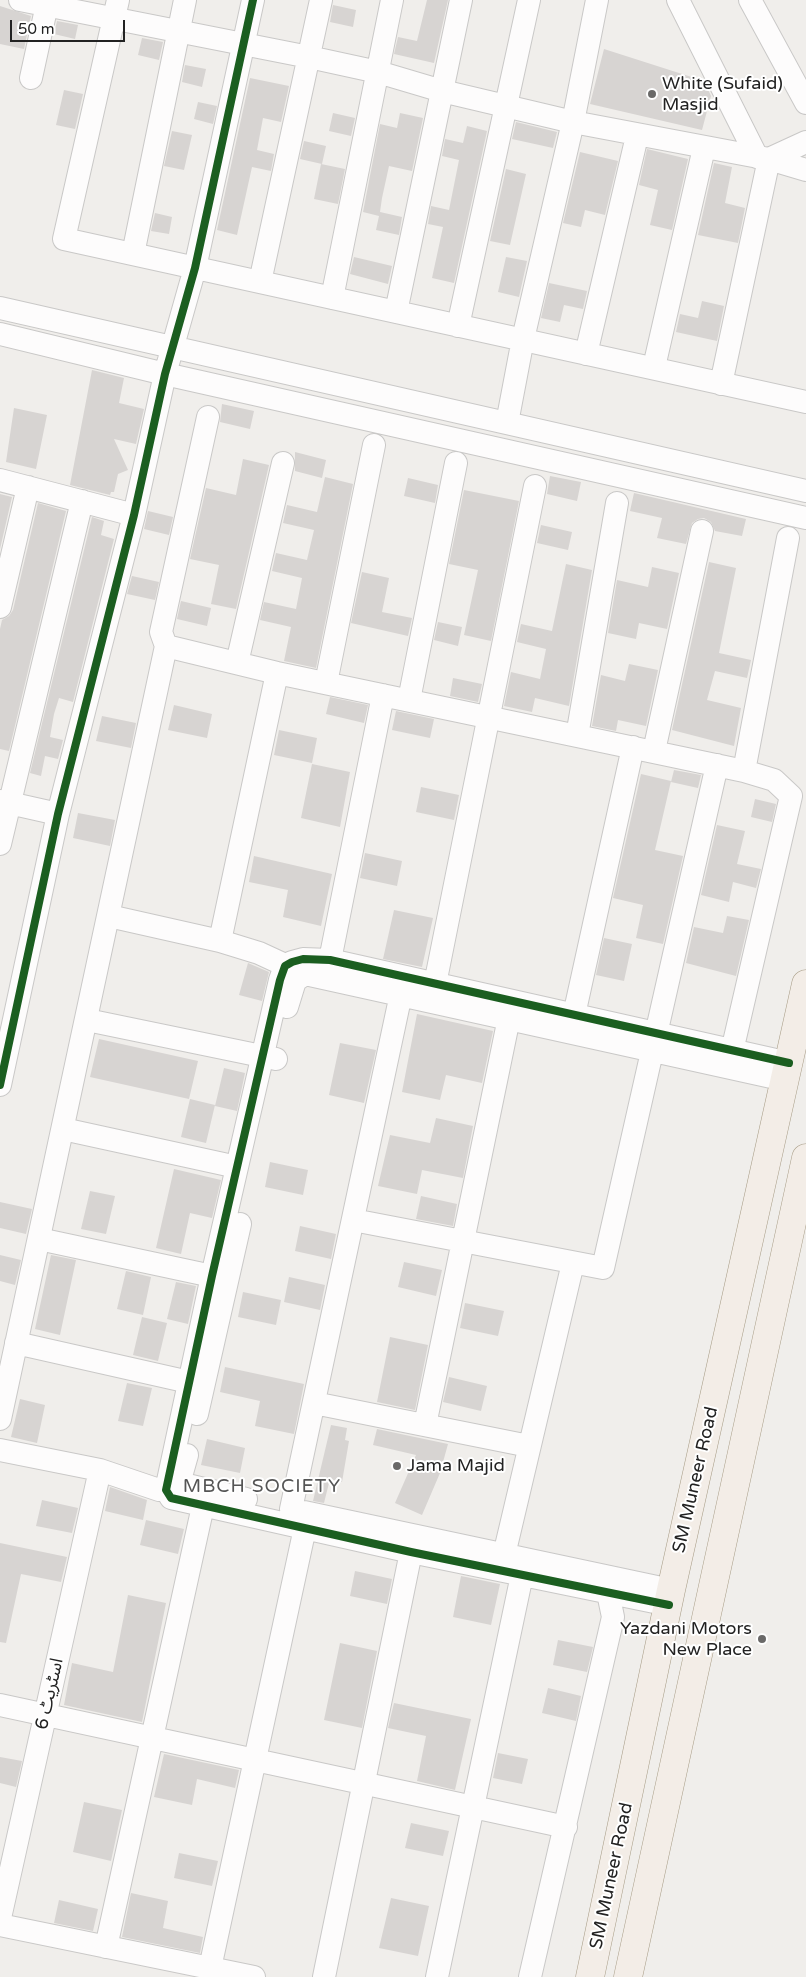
<!DOCTYPE html>
<meta charset="utf-8">
<style>
body{margin:0}
#map{position:relative;width:806px;height:1977px;overflow:hidden;background:#f0eeeb;font-family:"Varela Round",sans-serif}
canvas{display:block}
.scale{position:absolute;left:10px;top:20px;width:115px;height:22px;box-sizing:border-box;border:2px solid #222;border-top:0;padding-left:6px;font-size:15px;line-height:18px;white-space:nowrap;color:#222;-webkit-text-stroke:4px #fff;paint-order:stroke}
</style>
<div id="map">
<canvas width="806" height="1977"></canvas>
<div class="scale">50 m</div>
</div>
<script>
const c = document.querySelector('canvas').getContext('2d');
c.lineJoin = 'round';
function fillPath(path, color) { c.fillStyle = color; c.fill(path, 'evenodd'); }
const shape = rows => new Path2D(rows.map(r => 'M' + r).join(''));
function trace(path, color, width, dash) { c.strokeStyle = color; c.lineWidth = width; c.lineCap = dash ? 'butt' : 'round'; c.setLineDash(dash || []); c.stroke(path); }
function drawText(font, color, halo, rows, align = 'center') {
  c.font = font + ' "Varela Round","Noto Sans Arabic",sans-serif'; c.lineWidth = 4; c.setLineDash([]); c.textBaseline = 'middle'; c.strokeStyle = halo; c.fillStyle = color; for (const [text, x, y, turn = 0] of rows) {
    c.save(); c.translate(x, y); c.rotate((+turn || 0) * Math.PI / 180); c.textAlign = isNaN(turn) ? turn : align; if (halo) c.strokeText(text, 0, 0); c.fillText(text, 0, 0); c.restore();
  }
}
fillPath(shape([
 [427,0,448,0,434,63,394,54,398,37,417,41],
 [333,5,356,10,353,27,330,22],
 [0,6,31,16,24,49,0,44],
 [57,21,78,25,75,39,54,34],
 [142,38,163,42,159,60,138,55],
 [604,49,704,81,711,96,702,130,590,104],
 [185,65,206,69,202,87,182,82],
 [250,78,289,86,281,122,263,118,257,150,274,154,271,171,252,167,237,235,217,230],
 [64,90,83,94,75,129,56,125],
 [198,102,217,106,213,124,194,119],
 [333,113,355,118,351,136,329,131],
 [400,113,423,118,412,171,389,166,382,198,380,212,402,217,399,235,376,230,379,216,363,212,380,124,397,128],
 [516,122,557,132,553,148,512,139],
 [467,126,487,131,454,283,432,278,443,227,428,224,431,206,449,210,459,160,442,156,445,139,463,143],
 [172,131,192,135,184,170,164,166],
 [304,141,326,146,322,164,300,159],
 [647,149,688,159,672,230,650,225,658,190,639,185],
 [580,152,618,161,605,215,585,210,581,227,563,223],
 [714,163,732,167,725,203,745,208,738,243,698,235],
 [321,164,345,169,338,204,314,199],
 [506,169,526,174,510,245,490,241],
 [155,213,172,217,169,234,151,231],
 [354,257,392,266,388,284,350,274],
 [506,257,527,261,519,297,498,292],
 [549,283,587,291,583,309,564,305,560,322,541,318],
 [702,301,724,306,717,341,676,332,680,314,698,318],
 [92,370,124,378,119,403,144,409,136,444,114,439,128,470,118,474,114,492,111,492,110,495,70,485],
 [222,404,254,411,250,429,220,422],
 [14,408,47,415,36,469,6,462],
 [295,452,326,460,322,478,295,471],
 [243,459,269,465,236,609,211,604,219,565,190,559,206,488,236,495],
 [550,476,581,482,577,501,547,494],
 [325,477,353,484,316,668,284,661,291,627,260,620,264,602,296,609,302,578,272,571,276,553,307,560,314,530,283,523,287,505,317,512],
 [408,478,438,485,435,503,404,496],
 [464,490,519,501,491,641,464,635,478,570,449,564],
 [634,493,746,519,742,536,715,531,711,522,704,518,698,519,692,523,686,544,657,538,662,518,630,511],
 [0,494,12,497,0,549],
 [38,503,66,511,9,751,0,749,0,629,2,620,9,616,13,610],
 [148,511,173,517,169,535,144,529],
 [92,517,104,521,101,535,114,539,73,702,59,698,54,714,50,737,63,740,58,759,45,756,41,776,30,773],
 [541,525,572,532,568,550,537,543],
 [709,562,736,568,719,653,751,660,747,678,715,671,707,700,741,708,734,746,672,730],
 [566,564,592,570,569,706,535,698,532,712,504,706,511,672,540,679,546,649,517,642,521,624,552,631],
 [652,567,679,573,667,629,639,623,636,639,608,633,617,580,648,587],
 [362,572,389,578,382,612,412,618,408,636,351,623],
 [132,576,159,582,155,600,127,594],
 [181,601,211,608,207,626,177,619],
 [438,622,462,627,458,646,434,640],
 [629,664,658,670,646,726,618,720,616,731,592,726,601,675,625,681],
 [453,678,482,684,478,702,450,696],
 [330,697,368,705,364,723,326,714],
 [174,705,212,714,207,738,168,730],
 [396,711,434,719,430,738,392,730],
 [102,716,136,723,131,748,96,741],
 [279,730,317,738,312,763,274,755],
 [312,764,350,772,340,827,301,818],
 [674,770,701,775,698,788,671,782],
 [641,774,671,781,655,850,683,856,663,944,636,938,643,905,613,898],
 [421,787,459,795,454,820,416,812],
 [755,799,776,804,772,822,751,817],
 [78,813,115,820,110,846,73,838],
 [717,825,745,831,737,864,761,869,756,888,733,882,729,902,701,895],
 [365,853,402,861,397,886,360,878],
 [254,856,332,874,321,926,283,917,288,890,249,882],
 [394,910,433,918,422,967,383,959],
 [727,916,749,920,736,976,686,963,694,927,723,933],
 [604,938,632,944,624,981,596,975],
 [248,963,269,972,262,1001,239,995],
 [417,1014,493,1031,482,1083,446,1075,440,1100,402,1092],
 [99,1039,198,1061,189,1099,90,1077],
 [340,1043,376,1050,364,1103,329,1095],
 [224,1068,245,1073,237,1111,215,1106],
 [190,1099,215,1105,206,1143,181,1137],
 [436,1118,473,1126,463,1178,422,1170,417,1194,378,1186,390,1135,430,1143],
 [270,1162,308,1170,303,1195,265,1187],
 [174,1169,221,1180,212,1218,190,1213,181,1254,156,1248],
 [90,1191,115,1196,106,1234,81,1229],
 [421,1196,457,1204,453,1226,416,1219],
 [0,1202,32,1209,26,1234,0,1228],
 [300,1226,336,1234,331,1259,295,1251],
 [0,1255,21,1260,15,1285,0,1281],
 [51,1255,76,1260,60,1335,35,1329],
 [404,1262,442,1270,436,1296,398,1287],
 [126,1271,151,1277,143,1315,117,1309],
 [289,1277,325,1285,320,1310,284,1302],
 [176,1282,196,1286,188,1324,167,1319],
 [243,1292,281,1300,276,1325,238,1317],
 [465,1303,504,1311,498,1336,460,1328],
 [142,1317,167,1323,158,1361,133,1355],
 [390,1337,428,1345,415,1410,377,1402],
 [225,1367,304,1384,294,1434,255,1426,260,1401,220,1392],
 [449,1377,487,1386,481,1411,443,1402],
 [127,1383,152,1388,143,1426,118,1421],
 [20,1399,45,1405,37,1443,11,1437],
 [331,1425,347,1428,345,1440,349,1441,342,1482,330,1479,324,1503,313,1501],
 [377,1429,448,1444,440,1473,422,1515,395,1503,416,1455,373,1445],
 [207,1439,245,1448,240,1473,201,1465],
 [110,1487,147,1500,143,1520,105,1511],
 [42,1500,78,1508,72,1533,36,1526],
 [146,1520,184,1529,178,1554,140,1545],
 [0,1543,67,1557,61,1582,21,1574,6,1643,0,1642],
 [355,1571,392,1579,387,1604,350,1596],
 [461,1576,500,1584,491,1625,453,1617],
 [128,1595,166,1603,142,1722,64,1705,72,1663,113,1672],
 [558,1640,593,1647,587,1672,553,1665],
 [340,1643,377,1651,362,1728,324,1720],
 [548,1688,581,1696,576,1721,542,1713],
 [394,1703,471,1719,455,1790,417,1781,426,1736,388,1728],
 [498,1753,528,1759,522,1784,493,1778],
 [164,1754,239,1770,235,1788,197,1779,192,1805,154,1797],
 [0,1757,22,1761,16,1787,0,1783],
 [84,1802,122,1810,111,1861,73,1852],
 [411,1823,449,1831,443,1856,405,1848],
 [179,1853,218,1861,212,1886,174,1878],
 [131,1893,168,1901,163,1928,203,1937,200,1953,122,1937],
 [391,1898,429,1906,418,1956,379,1948],
 [59,1900,98,1909,93,1931,54,1923]
]), '#d7d4d2');
const minor = shape([
 [20,0,309,57,378,72,442,91,573,122,769,159,806,170],
 [118,0,64,239,806,402],
 [678,0,757,157],
 [750,0,806,103],
 [31,78,48,0],
 [133,254,185,0],
 [260,282,321,0],
 [332,298,392,0],
 [0,308,806,491],
 [396,312,461,0],
 [458,326,529,0],
 [0,334,165,374,806,518],
 [586,354,637,136],
 [654,367,704,148],
 [721,384,769,159,806,142],
 [507,423,523,339,573,122,597,0],
 [0,480,134,515],
 [0,607,28,487],
 [166,646,277,673,744,771,774,780,791,796,732,1051],
 [237,663,283,463],
 [326,683,374,445],
 [409,700,456,463],
 [577,736,617,503],
 [654,751,702,531],
 [744,771,788,538],
 [0,801,58,814],
 [0,844,82,501],
 [109,916,220,941,259,953,300,972],
 [220,941,277,673],
 [330,960,383,695],
 [435,984,535,486],
 [287,1007,295,981,305,974,785,1080],
 [574,1015,633,747],
 [87,1020,276,1059],
 [0,1085,58,814,134,515,165,374,195,268,253,0],
 [63,1129,237,1167],
 [353,1220,603,1268,717,765],
 [39,1239,212,1276],
 [16,1343,189,1382],
 [314,1403,529,1446],
 [197,1414,240,1224],
 [0,1419,166,646,161,632,208,417],
 [425,1425,509,1018],
 [0,1450,100,1470,159,1490,180,1485],
 [187,1455,180,1480,183,1484,246,1499],
 [291,1509,401,994],
 [304,1512,671,1590],
 [504,1555,573,1263],
 [669,1605,411,1552,171,1498,166,1490,212,1276,280,980,285,966,292,962,303,959,330,960,789,1063],
 [0,1705,566,1827],
 [0,1918,100,1470],
 [0,1925,254,1977],
 [106,1947,203,1506],
 [210,1968,305,1528],
 [324,1977,411,1552],
 [437,1977,522,1575],
 [530,1977,613,1617,608,1593,612,1581]
]);
const major = shape([
 [590,1977,671,1590,806,984],
 [628,1977,806,1158]
]);
trace(minor, '#c9c8c7', 24);
trace(major, '#a79c86', 29);
trace(minor, '#fdfcfc', 22);
trace(major, '#f3ede7', 28);
trace(shape([
 [0,1085,58,814,134,515,165,374,195,268,253,0],
 [669,1605,411,1552,171,1498,166,1490,212,1276,280,980,285,966,292,962,303,959,330,960,789,1063]
]), '#1b5e20', 8);
for (const [x, y, r, color] of [
 [652,94,5,"#6a6968"],
 [397,1466,5,"#6a6968"],
 [762,1639,5,"#6a6968"]
]) { const dot = new Path2D(); dot.arc(x, y, r, 0, 2 * Math.PI); c.fillStyle = color; c.fill(dot); trace(dot, '#fff', 2); }
drawText('18px', '#222', '#fff', [
 ["White (Sufaid)",662,84],
 ["Masjid",662,105],
 ["Jama Majid",407,1466],
 ["Yazdani Motors",752,1629,"right"],
 ["New Place",752,1650,"right"]
], 'left');
drawText('18px', '#222', '#fff', [
 ["SM Muneer Road",696,1480,-77],
 ["اسٹریٹ 6",50,1694,-77],
 ["SM Muneer Road",612,1876,-78]
]);
c.letterSpacing = '1px';
drawText('19px', '#555', '#fff', [
 ["MBCH SOCIETY",262,1487]
]);
c.letterSpacing = '0px';
</script>
